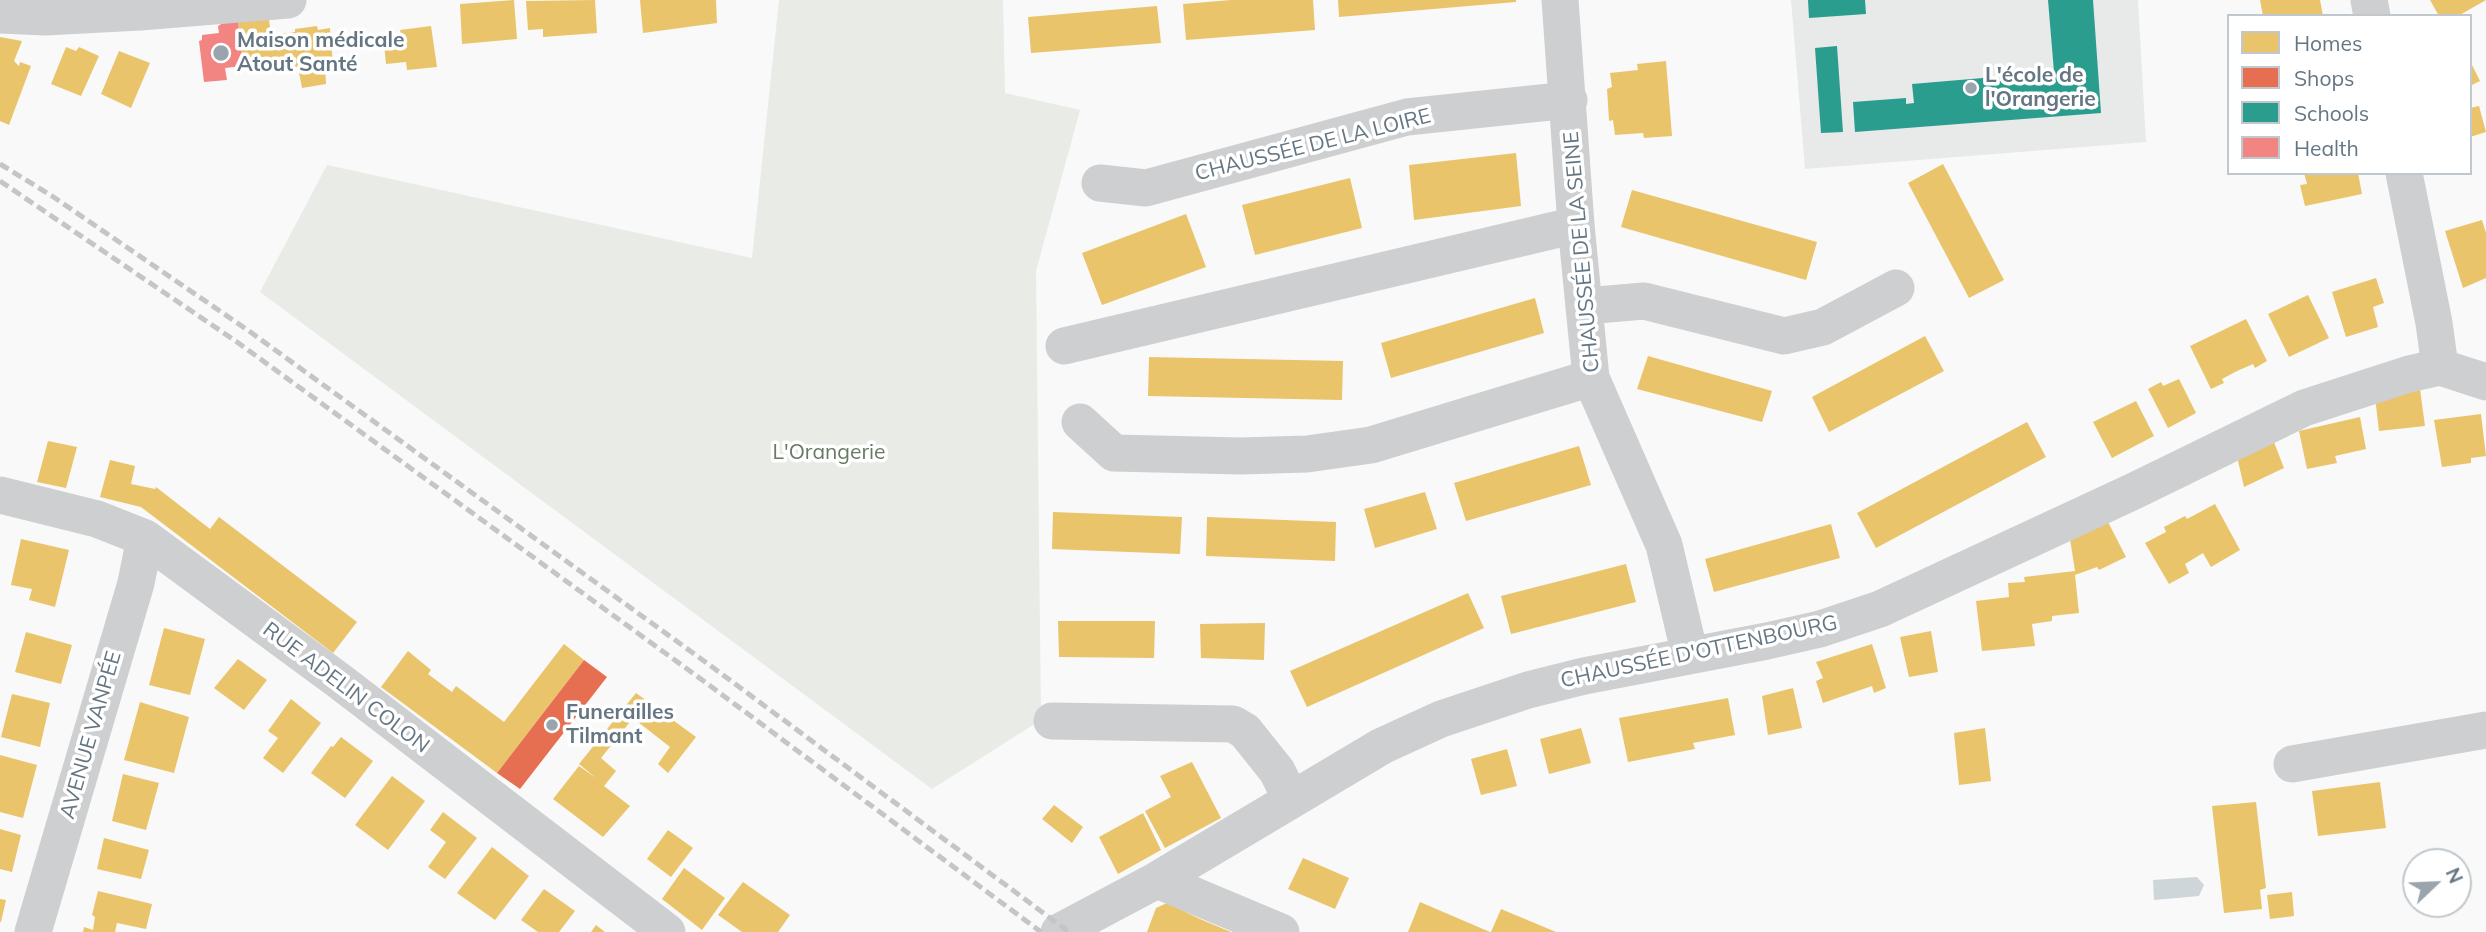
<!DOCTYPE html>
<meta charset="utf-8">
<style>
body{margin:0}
#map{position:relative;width:2486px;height:932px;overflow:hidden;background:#f9f9f9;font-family:Mulish,sans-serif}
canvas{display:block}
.legend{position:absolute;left:2227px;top:14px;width:245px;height:161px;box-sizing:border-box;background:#fff;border:2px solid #c1c8cd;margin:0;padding:9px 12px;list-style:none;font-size:21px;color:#657683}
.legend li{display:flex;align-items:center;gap:14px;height:35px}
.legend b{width:35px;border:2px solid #c1c8cd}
.north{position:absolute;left:2402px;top:848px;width:70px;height:70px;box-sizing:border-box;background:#fff;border:2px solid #c1c8cd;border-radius:50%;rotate:67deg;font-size:19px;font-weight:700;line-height:28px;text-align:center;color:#657683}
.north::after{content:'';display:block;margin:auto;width:24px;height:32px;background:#99a4ac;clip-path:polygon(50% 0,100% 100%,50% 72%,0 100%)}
</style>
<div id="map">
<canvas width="2486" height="932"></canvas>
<ul class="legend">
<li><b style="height:19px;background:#e9c46a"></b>Homes</li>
<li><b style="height:19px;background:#e76f51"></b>Shops</li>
<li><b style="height:19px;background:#2a9d8f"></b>Schools</li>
<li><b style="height:19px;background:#f28482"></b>Health</li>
</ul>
<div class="north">N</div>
</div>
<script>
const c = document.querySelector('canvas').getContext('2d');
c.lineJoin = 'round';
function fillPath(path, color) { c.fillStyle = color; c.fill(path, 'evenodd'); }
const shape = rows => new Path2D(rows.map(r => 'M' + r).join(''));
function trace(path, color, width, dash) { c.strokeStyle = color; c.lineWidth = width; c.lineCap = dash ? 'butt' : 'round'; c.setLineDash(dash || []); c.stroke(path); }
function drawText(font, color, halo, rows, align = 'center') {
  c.font = font + ' Mulish,sans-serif'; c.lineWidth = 7; c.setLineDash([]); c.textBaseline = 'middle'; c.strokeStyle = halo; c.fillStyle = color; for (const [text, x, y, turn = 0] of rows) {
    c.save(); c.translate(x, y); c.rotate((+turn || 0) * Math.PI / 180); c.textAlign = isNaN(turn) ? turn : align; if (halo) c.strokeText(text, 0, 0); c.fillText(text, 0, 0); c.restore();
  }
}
fillPath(shape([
 [1791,0,2138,0,2146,142,1805,169]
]), '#e8e9e9');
fillPath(shape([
 [779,0,1003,0,1005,93,1080,110,1036,271,1041,720,932,789,260,292,327,165,752,258]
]), '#e8ebe6');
fillPath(shape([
 [2197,877,2204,885,2199,896,2154,900,2153,880]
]), '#ced6d9');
fillPath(shape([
 [514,0,517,39,462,44,460,4],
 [595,0,597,33,543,37,543,29,528,30,526,1],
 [640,0,716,0,717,23,643,33],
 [1231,0,1313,0,1315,30,1186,40,1183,4],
 [1338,0,1516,0,1516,2,1339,17],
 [2260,0,2320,0,2323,16,2263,16],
 [2430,0,2486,0,2458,16,2439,16],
 [1157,6,1161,43,1031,53,1028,17],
 [269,20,271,35,295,32,295,29,317,26,318,30,330,28,333,64,325,65,326,84,302,88,298,67,274,69,273,64,243,66,238,21],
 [431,26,437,67,407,70,406,62,386,64,384,44,402,40,400,30],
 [0,37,22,41,14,61,19,66,20,62,31,66,9,125,0,121],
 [66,47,76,51,79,47,99,56,81,96,51,84],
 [119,51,150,63,131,108,101,94],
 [1666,61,1672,136,1644,138,1643,133,1615,135,1613,120,1609,121,1608,104,1607,89,1612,87,1610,73,1638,70,1637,64],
 [2470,61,2480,81,2470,86],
 [2479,106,2486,132,2470,137,2470,108],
 [1516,153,1521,206,1414,220,1409,165],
 [1943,164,2004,280,1969,298,1908,183],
 [2304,173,2358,173,2362,194,2305,206,2300,185,2307,184],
 [1350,178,1362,228,1255,255,1242,205],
 [1632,190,1817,242,1806,280,1621,227],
 [1186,214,1206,267,1102,305,1082,253],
 [2482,220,2486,233,2486,278,2463,288,2445,231],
 [2376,278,2384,303,2373,307,2378,327,2346,337,2332,292],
 [2308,295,2329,338,2289,357,2268,314],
 [1535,298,1544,333,1391,378,1381,343],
 [2246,319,2267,361,2255,368,2253,364,2237,371,2222,379,2224,383,2211,389,2190,346],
 [1925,336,1944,371,1829,432,1812,397],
 [1648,356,1772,391,1762,422,1637,389],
 [1149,357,1343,361,1342,400,1148,396],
 [2179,379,2196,413,2168,428,2148,389,2161,382,2163,386],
 [2420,389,2425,426,2379,431,2375,397],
 [2136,401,2154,436,2112,458,2093,422],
 [2481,414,2486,456,2471,458,2471,463,2442,467,2434,420],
 [2360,417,2366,449,2335,456,2337,463,2307,469,2299,431],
 [2027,422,2046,457,1876,548,1857,513],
 [2272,437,2284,468,2244,487,2236,452],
 [48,441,77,447,66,488,37,482],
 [1579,446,1591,485,1466,521,1454,483],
 [110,460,135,466,131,484,155,489,156,487,210,529,219,517,357,622,333,653,141,507,100,497],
 [1425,492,1437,529,1375,548,1364,509],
 [2215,504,2240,550,2211,567,2203,553,2185,564,2189,573,2169,584,2145,543,2166,532,2164,527,2185,516,2187,519],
 [1053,512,1182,517,1180,554,1052,549],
 [1207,517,1336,522,1335,561,1206,556],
 [2107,520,2126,557,2099,570,2097,567,2075,575,2079,613,2052,616,2052,621,2032,624,2035,646,1982,651,1976,601,2009,597,2008,583,2025,582,2024,577,2075,571,2070,539],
 [1831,524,1840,558,1714,592,1705,559],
 [21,539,69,550,55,607,29,600,32,589,11,585],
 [1626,564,1636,602,1511,634,1501,596],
 [1468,593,1484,628,1307,707,1290,671],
 [1058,621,1155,621,1154,658,1059,657],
 [1265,623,1264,660,1201,658,1200,624],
 [164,628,205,639,190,695,149,685],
 [1931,631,1938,672,1909,677,1900,637],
 [26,632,72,645,61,684,15,672],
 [564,644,584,660,497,773,381,687,408,651,431,670,428,674,452,692,456,686,504,722],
 [1872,644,1886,688,1874,693,1872,686,1823,703,1816,681,1823,678,1816,662],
 [238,659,267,680,244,710,214,688],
 [1793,688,1802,728,1768,735,1762,696],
 [636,693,696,737,668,773,658,764,670,747,633,718,601,758,616,771,604,786,630,806,603,837,553,799,579,766,596,778,579,764],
 [12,694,50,703,40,747,1,737],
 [1728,698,1735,735,1693,743,1695,749,1628,762,1619,718],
 [291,699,321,723,283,773,263,758,278,738,268,731],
 [140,702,189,717,174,773,124,760],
 [1581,728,1591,763,1549,774,1540,739],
 [1985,728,1991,781,1959,785,1954,733],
 [341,737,373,761,345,798,311,773,331,746,333,747],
 [1507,749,1517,786,1481,795,1471,759],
 [0,755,37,765,23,818,0,812],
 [1192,762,1221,818,1165,848,1145,811,1171,797,1160,776],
 [123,774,159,783,146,830,112,821],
 [392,776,425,801,388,850,355,825],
 [2380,782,2386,828,2318,836,2312,791],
 [2256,802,2266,888,2260,890,2262,909,2224,913,2212,806],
 [1054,805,1083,827,1072,843,1042,819],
 [443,812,477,838,445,879,428,867,446,842,430,830],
 [1143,813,1161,850,1118,874,1099,837],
 [0,829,21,835,12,872,0,869],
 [668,830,693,848,671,877,647,859],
 [104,838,149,850,141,879,97,869],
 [492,847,529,876,495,920,457,893],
 [1303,858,1349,878,1335,909,1288,889],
 [684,868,725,898,702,930,662,899],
 [743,882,790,915,778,932,742,932,718,915],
 [544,889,575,911,559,932,538,932,521,920],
 [98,891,152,904,146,929,117,923,115,932,83,932,84,927,93,930,95,917,92,915],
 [2292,892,2294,916,2270,919,2267,895],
 [0,899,6,900,1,922,0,922],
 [1420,902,1490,932,1408,932],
 [1167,903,1200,919,1231,932,1147,932,1156,908],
 [1501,909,1556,932,1491,932],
 [596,925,605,932,591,932]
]), '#e9c46a');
fillPath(shape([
 [584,660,607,677,520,789,497,773]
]), '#e76f51');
fillPath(shape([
 [1808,0,1865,0,1866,14,1809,18],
 [2048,0,2093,0,2101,113,1855,132,1853,102,1906,98,1906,104,1914,103,1912,84,2054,72],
 [1837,46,1843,132,1821,133,1815,48]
]), '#2a9d8f');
fillPath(shape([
 [238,21,243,66,225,68,227,80,204,82,199,41,202,40,202,35,219,33,218,26,223,23]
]), '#f28482');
trace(shape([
 [1560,0,1576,225,1591,378,1664,545,1690,655],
 [2369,0,2372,16],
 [0,15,45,17,140,12,288,0],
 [2404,173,2434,323,2440,367],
 [1100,183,1146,188,1407,117,1569,100],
 [1585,306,1644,301,1784,336,1823,327,1896,288],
 [1064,346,1576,225],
 [1080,422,1114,453,1241,456,1307,454,1371,445,1591,378],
 [0,495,97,519,145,538,338,680,667,932],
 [1052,721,1233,724,1245,731,1277,771,1291,799],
 [2292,764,2486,730],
 [1157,880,1281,932],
 [33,932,136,583,145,538],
 [1059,932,1157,880,1382,746,1441,719,1528,690,1584,676,1767,641,1820,629,1880,609,2132,492,2304,408,2409,374,2440,367,2486,382]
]), '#cecfd0', 37);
trace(shape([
 [0,164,52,196,249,331,715,669,1069,932],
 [0,181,237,342,705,682,1041,932]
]), '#c3c5c6', 5, [10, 5]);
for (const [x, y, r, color] of [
 [221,53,9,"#99a4ac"],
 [1971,88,7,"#99a4ac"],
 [552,725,7,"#99a4ac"]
]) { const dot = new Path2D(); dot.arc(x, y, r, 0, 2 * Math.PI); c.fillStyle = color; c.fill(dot); trace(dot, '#fff', 2.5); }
drawText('bold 21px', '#657683', '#fff', [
 ["Maison médicale",237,41],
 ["Atout Santé",237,65],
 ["L'école de",1985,76],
 ["l'Orangerie",1985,100],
 ["Funerailles",566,713],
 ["Tilmant",566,737]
], 'left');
drawText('21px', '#657683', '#fff', [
 ["CHAUSSÉE DE LA LOIRE",1313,145,-14],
 ["CHAUSSÉE DE LA SEINE",1582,252,-95],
 ["CHAUSSÉE D'OTTENBOURG",1699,652,-12],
 ["RUE ADELIN COLON",346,688,37],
 ["AVENUE VANPÉE",91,735,-74]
]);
drawText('21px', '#687a64', '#fff', [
 ["L'Orangerie",829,453]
]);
</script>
